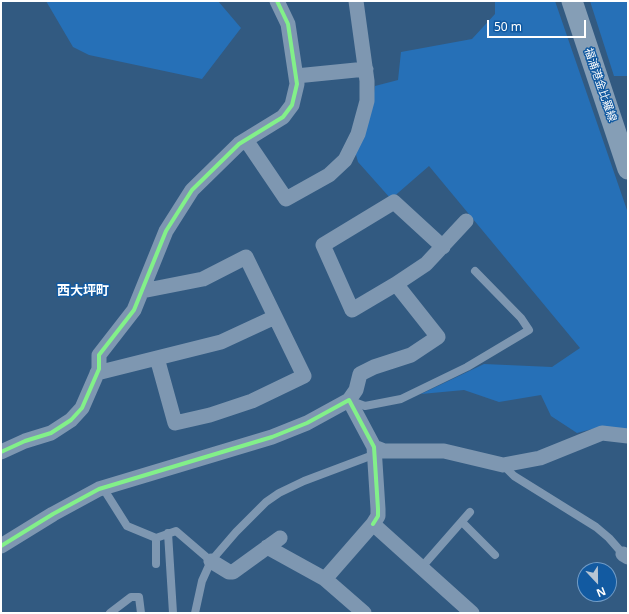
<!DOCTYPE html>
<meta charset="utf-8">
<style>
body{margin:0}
#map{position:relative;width:629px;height:614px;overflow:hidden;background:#325a81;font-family:"Noto Sans",sans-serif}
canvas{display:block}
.frame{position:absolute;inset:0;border:2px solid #fff;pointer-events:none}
.north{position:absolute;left:577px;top:562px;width:40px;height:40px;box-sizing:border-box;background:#125aa1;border:1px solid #719cc7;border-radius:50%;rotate:158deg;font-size:11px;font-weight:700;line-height:16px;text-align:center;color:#fff}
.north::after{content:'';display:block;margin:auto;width:14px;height:18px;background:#b7c5d3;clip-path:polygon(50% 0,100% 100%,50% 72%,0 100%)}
.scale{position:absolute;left:487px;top:20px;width:99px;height:18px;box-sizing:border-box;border:2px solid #fff;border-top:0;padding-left:5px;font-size:12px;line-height:14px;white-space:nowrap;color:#fff;-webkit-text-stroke:3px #125aa1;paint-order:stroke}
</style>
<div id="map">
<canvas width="629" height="614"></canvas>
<div class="frame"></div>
<div class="north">N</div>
<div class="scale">50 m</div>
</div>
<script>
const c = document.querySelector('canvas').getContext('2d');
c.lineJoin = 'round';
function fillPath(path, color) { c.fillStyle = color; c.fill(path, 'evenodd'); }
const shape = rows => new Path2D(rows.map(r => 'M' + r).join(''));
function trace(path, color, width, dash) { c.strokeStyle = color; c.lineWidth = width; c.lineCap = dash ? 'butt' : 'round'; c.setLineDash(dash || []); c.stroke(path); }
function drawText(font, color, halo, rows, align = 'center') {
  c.font = font + ' "Noto Sans","Noto Sans JP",sans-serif'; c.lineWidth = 3; c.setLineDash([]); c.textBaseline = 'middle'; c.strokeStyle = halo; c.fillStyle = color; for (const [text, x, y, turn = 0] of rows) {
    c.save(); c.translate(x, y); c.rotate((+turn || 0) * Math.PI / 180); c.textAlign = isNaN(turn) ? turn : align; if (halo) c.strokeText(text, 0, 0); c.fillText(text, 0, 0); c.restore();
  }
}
fillPath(shape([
 [46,1,218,1,241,28,202,79,89,55,73,47],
 [495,1,555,1,628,213,628,430,596,428,577,433,551,416,541,395,499,402,464,390,421,394,484,364,552,367,580,348,429,166,391,199,358,162,355,151,371,113,375,86,398,80,401,52,472,39,495,14],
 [590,1,628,1,628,76,614,76]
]), '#2670b7');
trace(shape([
 [349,400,365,406,401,399,467,367,529,330,521,318,475,271],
 [503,465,514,476,596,527,609,538,623,554],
 [103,488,127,526,156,538,176,531,211,561],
 [462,522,495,555],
 [168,533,173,613],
 [156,538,156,564],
 [421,568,470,512],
 [110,613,131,597,139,597,141,613],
 [195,613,202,581,211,561,236,532,266,502,279,493,304,481,373,455]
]), '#7e97b1', 8);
trace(shape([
 [296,76,366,69],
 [246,140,286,199,329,175,345,160,358,134,367,101,367,81,356,1],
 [396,284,426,264,466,221],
 [142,291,203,279,246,257,304,376,252,401,210,415,175,423,157,358],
 [97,373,221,342,275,317],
 [349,400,356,390,360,374,374,367,411,355,438,337,396,284,352,310,323,245,394,202,443,247],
 [374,447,384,451,444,451,503,465,540,458,602,433,628,436],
 [1,452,25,441,51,433,71,420,82,408,99,369,99,355,134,310,166,231,192,190,239,144,283,117,292,105,297,84,288,24,277,1],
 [1,546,53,514,99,489,272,437,307,423,349,400,374,447,378,509,378,516,373,524],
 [267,547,325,579],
 [623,554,628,557],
 [211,561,229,572,233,572,280,538],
 [364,613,325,579,373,524,472,613]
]), '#7e97b1', 15);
trace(shape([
 [572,1,628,169]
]), '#859eb6', 21);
trace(shape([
 [1,452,25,441,51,433,71,420,82,408,99,369,99,355,134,310,166,231,192,190,239,144,283,117,292,105,297,84,288,24,277,1],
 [1,546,53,514,99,489,272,437,307,423,349,400,374,447,378,509,378,516,373,524]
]), '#82f089', 4);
drawText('11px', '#fff', '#125aa1', [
 ["福浦港金比羅線",600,85,71]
]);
drawText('bold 13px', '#fff', '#125aa1', [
 ["西大坪町",83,291]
]);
</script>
